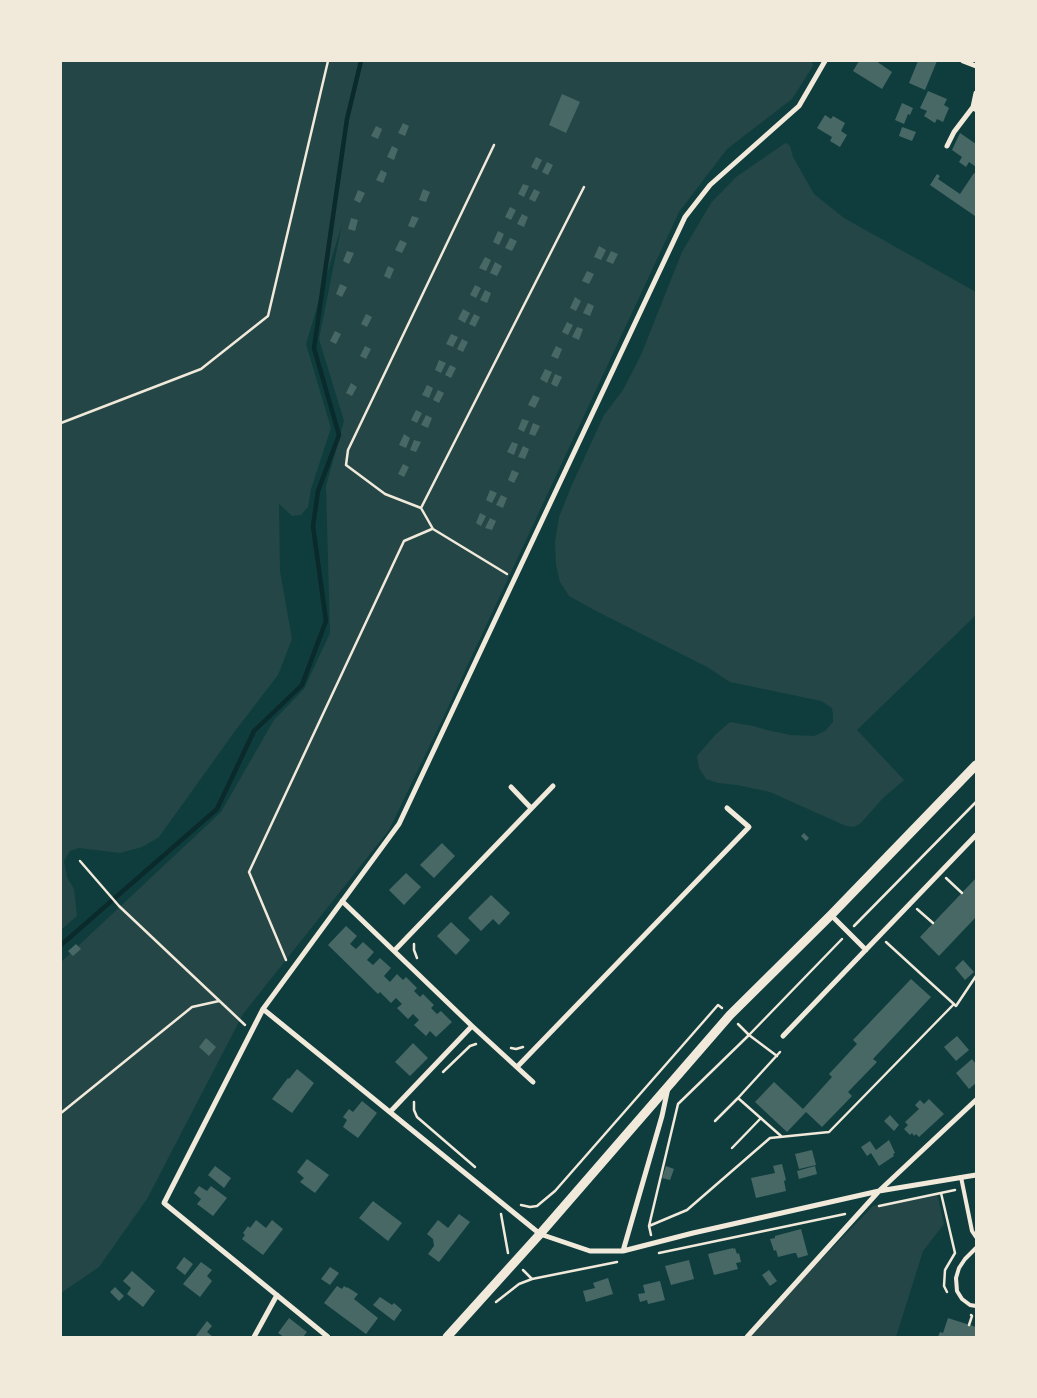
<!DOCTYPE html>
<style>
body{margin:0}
#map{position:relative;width:1037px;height:1398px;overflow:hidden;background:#0f3d3e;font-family:Bitter,serif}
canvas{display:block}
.frame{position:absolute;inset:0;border:62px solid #f1e9da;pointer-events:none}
</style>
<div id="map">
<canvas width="1037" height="1398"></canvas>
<div class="frame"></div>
</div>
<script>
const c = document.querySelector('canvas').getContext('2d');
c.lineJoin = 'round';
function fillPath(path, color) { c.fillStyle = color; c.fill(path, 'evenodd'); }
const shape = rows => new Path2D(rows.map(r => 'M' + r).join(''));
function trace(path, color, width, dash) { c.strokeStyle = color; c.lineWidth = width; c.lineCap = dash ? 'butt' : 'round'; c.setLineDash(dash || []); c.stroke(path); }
fillPath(shape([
 [61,61,812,61,813,66,792,99,727,149,679,212,443,718,389,830,243,1014,147,1199,99,1267,61,1293,61,962,221,812,274,720,304,689,330,633,326,486,344,421,319,339,342,224,306,344,331,428,311,489,308,507,301,515,292,516,279,504,280,571,292,639,278,675,235,731,159,837,142,847,120,853,79,848,70,851,64,861,67,877,74,889,77,916,61,930],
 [787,143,790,146,793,157,814,194,844,218,976,292,976,615,857,730,904,780,883,798,861,823,854,827,846,826,770,792,737,785,718,783,706,779,699,768,697,756,715,735,730,722,753,726,767,730,790,735,814,736,825,731,833,722,833,715,832,708,821,701,730,682,707,667,596,611,569,596,560,582,556,564,555,542,559,517,571,487,604,415,623,390,641,355,682,252,711,203,736,177,784,144],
 [937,1193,944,1224,923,1251,896,1337,746,1337,873,1206]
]), '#244646');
trace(shape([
 [61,945,217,809,254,731,302,685,326,621,313,526,318,491,339,435,314,348,347,119,361,61]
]), '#0a2a2b', 4.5);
fillPath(shape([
 [859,61,876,61,892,72,882,89,853,71],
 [918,61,937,61,925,90,909,83],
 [928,91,947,99,944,105,949,108,943,122,937,119,935,123,924,116,927,111,920,108],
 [562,94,580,102,566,133,549,125],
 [902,103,913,108,910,115,908,114,904,124,895,120],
 [825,115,831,119,833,116,845,123,841,131,847,135,840,147,830,141,832,137,817,128],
 [403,123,409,126,405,136,398,133],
 [376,126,382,129,378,139,371,136],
 [902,127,916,132,912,141,899,136],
 [960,133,976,144,976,167,969,162,966,167,959,162,962,157,952,150],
 [392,146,398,149,394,160,387,157],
 [536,157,542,160,537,170,531,167],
 [547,162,553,165,548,175,542,172],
 [381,170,387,173,383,183,376,180],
 [974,173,976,174,975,216,930,185,937,174,940,176,938,179,960,194],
 [523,184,529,186,524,197,518,194],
 [423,189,430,192,426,202,419,200],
 [534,189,540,192,535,202,529,199],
 [358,190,365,193,360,203,354,200],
 [510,207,516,210,511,220,505,217],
 [522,214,528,217,524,227,517,224],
 [412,216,419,218,414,228,408,226],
 [351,218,358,220,355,231,348,229],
 [498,231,504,234,499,245,493,242],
 [510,238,517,241,512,251,505,248],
 [400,240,407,243,402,253,395,250],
 [599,246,606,250,601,260,594,257],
 [347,251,354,253,349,264,343,261],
 [611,251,618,254,613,264,606,261],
 [485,257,491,260,486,271,479,268],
 [495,262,502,266,497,276,490,273],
 [388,266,394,269,390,279,384,276],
 [587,271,594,274,589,284,582,281],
 [340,284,347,287,342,297,336,294],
 [475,285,481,288,476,298,470,295],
 [485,290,491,293,487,303,480,300],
 [575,297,581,301,576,311,570,308],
 [588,303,594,306,590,316,583,313],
 [463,309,470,313,465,323,458,319],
 [366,314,372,317,367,327,361,324],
 [474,314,480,317,475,327,469,324],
 [567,322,573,325,568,335,562,332],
 [577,327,583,329,579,340,572,337],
 [335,331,341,334,336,344,330,341],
 [451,334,458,337,453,347,446,344],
 [462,339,468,342,463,352,457,349],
 [365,346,371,349,366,359,360,356],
 [556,346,562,349,558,359,551,356],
 [439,360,446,363,441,373,435,370],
 [450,365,456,368,451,378,445,375],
 [545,369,552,372,547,383,540,379],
 [555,374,562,377,557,387,551,384],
 [351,383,357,387,352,396,346,393],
 [427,385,433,388,429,398,422,395],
 [438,390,444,393,439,403,433,400],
 [533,395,540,398,535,408,528,405],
 [416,410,422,413,417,423,411,420],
 [426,415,432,418,428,428,421,425],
 [522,419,529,421,524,432,518,429],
 [533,423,540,426,535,436,529,434],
 [404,434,410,438,406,448,399,445],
 [414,440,421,442,416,452,410,450],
 [512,442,518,444,514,455,507,452],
 [523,446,529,449,525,459,518,457],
 [403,464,409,467,404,477,398,474],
 [512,470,519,473,514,483,508,480],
 [490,490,497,493,492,503,486,500],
 [501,495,507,498,503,508,496,505],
 [480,513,486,516,481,526,476,523],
 [490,518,496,521,492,530,485,528],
 [804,833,809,838,806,841,801,836],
 [442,843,455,856,434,878,420,865],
 [406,873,421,887,404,905,389,890],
 [976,878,976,917,939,956,920,937],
 [491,895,510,913,499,925,493,919,481,931,468,918],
 [451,922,470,940,456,955,437,936],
 [346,926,357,936,350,944,356,949,363,942,374,952,367,960,373,965,380,958,391,968,384,976,390,982,397,974,403,980,406,977,417,988,414,991,420,997,423,994,434,1005,431,1008,437,1014,441,1011,452,1022,436,1037,430,1031,426,1036,414,1025,419,1020,413,1014,408,1019,397,1008,402,1004,396,998,391,1003,380,992,378,994,328,945],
 [76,944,81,949,73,956,68,951],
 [963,960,974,972,965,980,955,968],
 [911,979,931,997,873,1059,877,1062,848,1092,852,1096,822,1127,806,1112,787,1132,755,1102,774,1082,803,1109,832,1077,829,1074,857,1044,853,1040],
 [957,1036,969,1050,956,1061,944,1047],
 [206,1038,216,1047,209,1056,199,1047],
 [413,1043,428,1058,410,1076,395,1062],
 [972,1059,976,1064,976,1083,969,1089,956,1073],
 [297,1069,314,1083,292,1113,272,1099,288,1078,289,1079],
 [929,1099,944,1114,919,1137,916,1134,914,1136,912,1133,910,1135,904,1129,908,1125,905,1122,919,1109,915,1105,920,1100,924,1104],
 [362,1101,377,1113,358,1138,343,1127,347,1120,343,1117,349,1109,353,1112],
 [890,1115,899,1125,894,1131,884,1121],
 [889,1140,895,1153,893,1154,894,1156,879,1166,871,1153,867,1156,861,1147,870,1141,876,1150],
 [812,1150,816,1165,799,1169,795,1154],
 [307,1159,329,1175,315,1193,300,1182,304,1178,297,1172],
 [782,1164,786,1180,784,1181,786,1191,756,1198,751,1178,775,1173,773,1166],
 [215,1166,231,1178,224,1188,208,1175],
 [666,1166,674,1169,670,1180,662,1178],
 [815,1166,817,1174,799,1179,797,1171],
 [199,1186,207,1191,211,1186,227,1198,213,1216,197,1204,201,1199,194,1193],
 [373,1201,402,1223,388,1241,359,1218],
 [459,1214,470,1222,439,1262,428,1254,434,1246,433,1239,427,1234,438,1220,448,1228],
 [256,1220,266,1228,272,1220,283,1229,263,1255,242,1239,245,1235,243,1233,248,1226,250,1228],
 [801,1229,808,1255,798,1258,796,1253,794,1253,778,1257,776,1250,774,1251,770,1239,775,1238,775,1236],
 [733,1248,733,1249,735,1248,737,1254,739,1253,741,1262,736,1263,738,1269,714,1275,708,1254],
 [184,1257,193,1264,185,1275,176,1268],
 [689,1260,694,1279,671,1285,665,1266],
 [201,1262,212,1270,207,1276,212,1281,200,1297,183,1284],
 [330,1267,339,1273,330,1285,321,1279],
 [769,1270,777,1281,770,1286,762,1275],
 [132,1271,155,1291,143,1307,127,1294,131,1288,123,1281],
 [608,1278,613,1294,586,1302,583,1291,595,1288,593,1283],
 [660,1281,665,1300,648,1304,647,1300,640,1302,638,1294,645,1293,643,1285],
 [337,1286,342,1289,344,1286,347,1288,347,1287,358,1294,354,1299,378,1318,366,1334,324,1303],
 [115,1287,124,1296,119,1301,110,1292],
 [380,1297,392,1305,394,1303,402,1310,394,1321,373,1305],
 [289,1318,307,1332,303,1337,284,1337,278,1333],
 [948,1318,976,1327,976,1337,938,1337,940,1332,943,1333],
 [207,1321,212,1326,207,1332,213,1337,195,1337]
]), '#486865');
trace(shape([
 [494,145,348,450,346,465,385,494,421,508,433,529,507,574],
 [61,423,201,369,268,316,328,61],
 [421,508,584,187],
 [80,861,119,906,245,1025],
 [946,878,962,893],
 [917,909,933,923],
 [854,926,976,802],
 [886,942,956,1006,976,976],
 [414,944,414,950,417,958],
 [286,960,249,872,404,541,432,529],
 [738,1024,749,1035,777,1056],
 [511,1048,516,1049,523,1047],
 [780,1052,738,1098,781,1136],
 [443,1072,470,1046,476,1044],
 [414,1102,414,1110,417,1117,475,1167],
 [61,1113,192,1007,219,1001],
 [715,1121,738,1098],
 [732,1148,761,1118],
 [941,1193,955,1253,945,1270,944,1286,947,1292],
 [521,1205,530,1207,537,1206,555,1191,718,1005,722,1008],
 [879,1206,955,1190],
 [501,1214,508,1253],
 [649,1226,687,1210,770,1138,829,1132,954,1004],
 [651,1235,649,1226,678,1104,749,1035,842,939],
 [659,1253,845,1214],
 [523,1270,532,1279,617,1262],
 [496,1302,519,1284,532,1279],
 [969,1325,972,1316,971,1315]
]), '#f1e9da', 2.5);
trace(shape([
 [961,1177,972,1231,976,1237],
 [976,1248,965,1259,959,1268,956,1278,957,1291,962,1299,970,1305,976,1306]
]), '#f1e9da', 4);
trace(shape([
 [963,61,976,66],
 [975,109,973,107,976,93],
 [947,146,954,132,973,107],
 [511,787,531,808],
 [342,901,472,1026],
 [831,915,866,950],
 [394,951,553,786],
 [263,1009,540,1234,590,1251,623,1251,693,1233,879,1191,976,1175],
 [783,1036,976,835],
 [517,1067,749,827,727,808],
 [390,1112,472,1026,533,1082],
 [623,1251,662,1116,668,1088],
 [254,1337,277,1295],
 [328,1337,164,1203,263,1009,399,824,685,217,710,185,799,106,825,61],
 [747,1337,879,1191,976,1100]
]), '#f1e9da', 5);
trace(shape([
 [447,1337,540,1234,730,1015,831,915,976,765]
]), '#f1e9da', 9);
</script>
